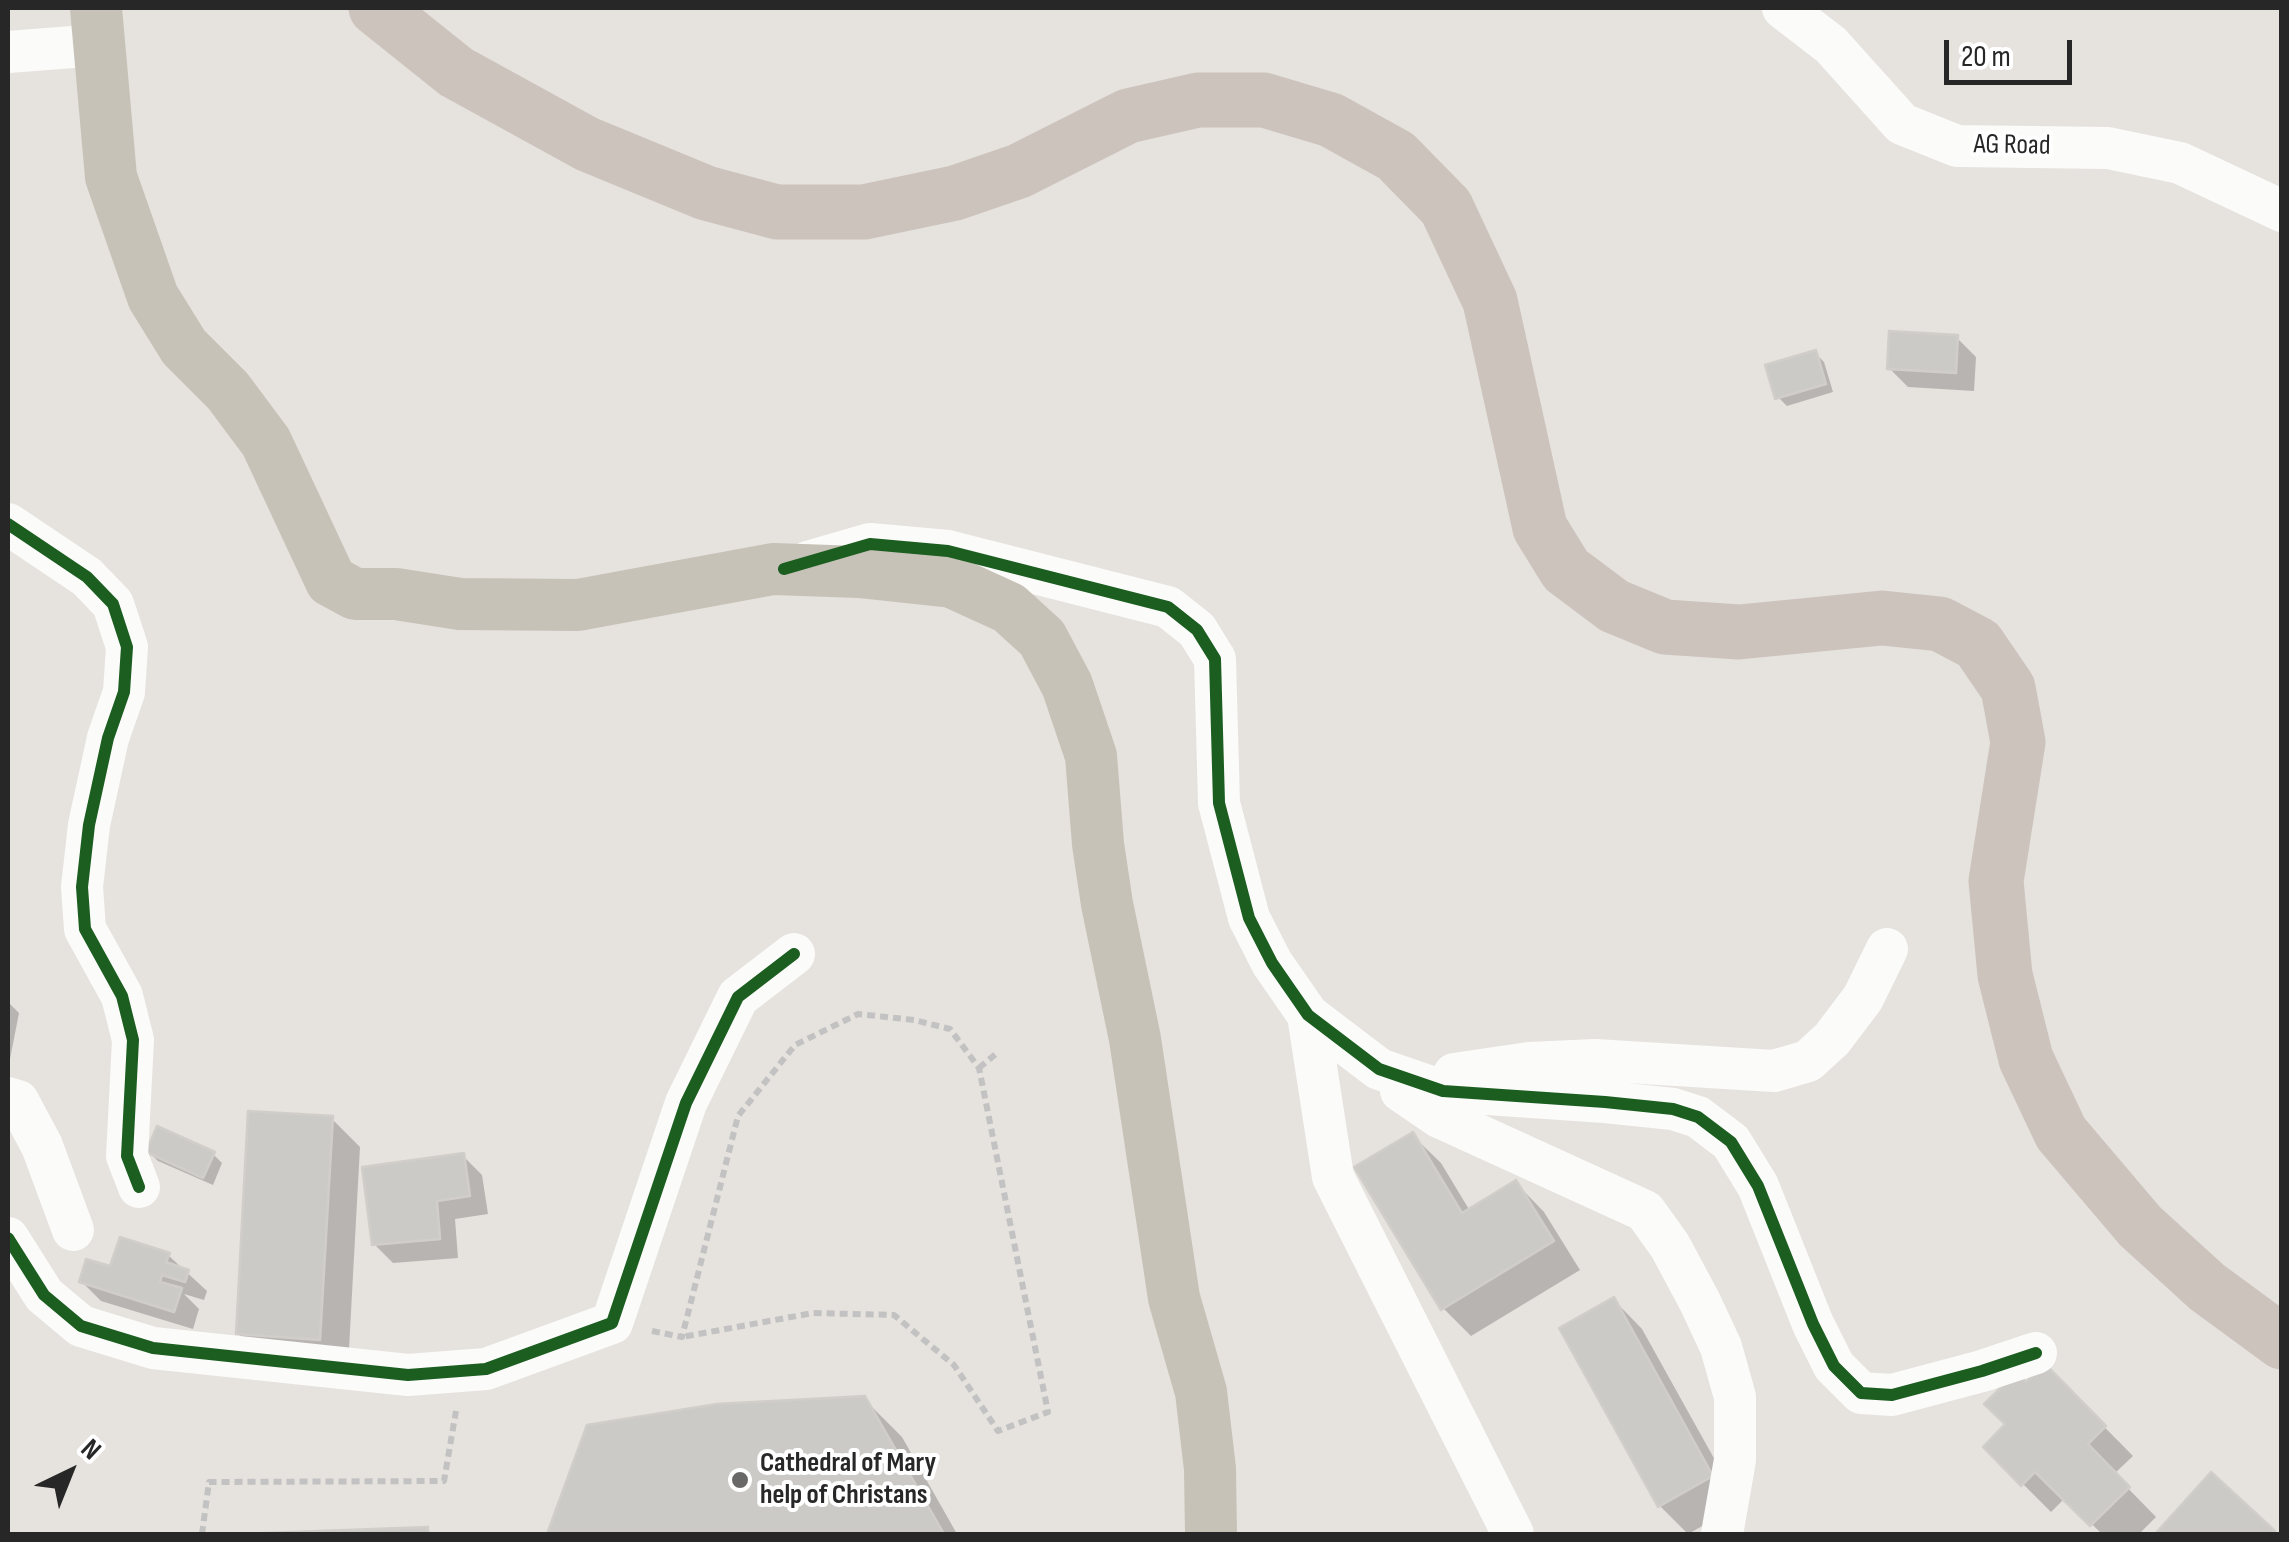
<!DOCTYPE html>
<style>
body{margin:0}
#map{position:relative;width:2289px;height:1542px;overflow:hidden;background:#e6e2de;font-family:"Sofia Sans Condensed",sans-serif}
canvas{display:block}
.frame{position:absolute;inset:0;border:10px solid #272727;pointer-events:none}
.north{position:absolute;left:20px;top:1422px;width:100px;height:100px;-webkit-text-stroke:8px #fff;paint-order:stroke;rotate:43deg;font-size:28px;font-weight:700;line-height:40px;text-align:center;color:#272727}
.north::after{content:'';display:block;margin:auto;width:35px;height:45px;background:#272727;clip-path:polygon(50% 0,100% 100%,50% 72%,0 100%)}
.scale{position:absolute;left:1944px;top:40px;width:128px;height:45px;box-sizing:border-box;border:5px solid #272727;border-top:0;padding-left:12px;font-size:30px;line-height:35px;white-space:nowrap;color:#272727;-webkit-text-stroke:8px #fff;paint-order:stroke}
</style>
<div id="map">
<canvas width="2289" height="1542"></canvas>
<div class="frame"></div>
<div class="north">N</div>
<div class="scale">20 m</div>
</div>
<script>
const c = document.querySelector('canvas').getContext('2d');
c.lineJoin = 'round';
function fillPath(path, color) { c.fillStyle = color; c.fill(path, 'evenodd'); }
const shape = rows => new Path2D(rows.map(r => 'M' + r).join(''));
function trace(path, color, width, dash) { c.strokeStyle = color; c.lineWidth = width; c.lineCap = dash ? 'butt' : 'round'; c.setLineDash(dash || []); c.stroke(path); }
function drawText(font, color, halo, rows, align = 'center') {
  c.font = font + ' "Sofia Sans Condensed",sans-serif'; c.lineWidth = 8; c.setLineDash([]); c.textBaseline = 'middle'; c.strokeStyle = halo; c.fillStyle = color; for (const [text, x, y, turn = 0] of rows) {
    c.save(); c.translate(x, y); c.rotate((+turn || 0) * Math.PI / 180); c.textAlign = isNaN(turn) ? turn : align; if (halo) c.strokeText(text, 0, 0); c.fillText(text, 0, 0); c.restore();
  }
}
fillPath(shape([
 [1957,338,1976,357,1974,391,1908,387,1889,368],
 [1815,353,1824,362,1833,392,1787,406,1778,397],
 [8,1002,19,1013,9,1064,8,1064],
 [332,1119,360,1147,348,1367,267,1362,238,1333],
 [1412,1135,1441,1163,1470,1211,1516,1183,1544,1212,1580,1270,1471,1336,1443,1308],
 [149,1152,213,1154,222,1163,213,1185,158,1161],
 [463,1156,482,1175,488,1214,455,1219,458,1258,393,1263,374,1244],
 [168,1255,207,1291,204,1300,184,1294,199,1309,193,1329,101,1301,82,1282,112,1270],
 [1614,1300,1642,1329,1740,1505,1688,1534,1660,1506],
 [2045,1367,2133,1456,2114,1474,2156,1517,2139,1534,2102,1534,2065,1498,2051,1512,1986,1447,2008,1425,2027,1386],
 [864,1399,902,1437,957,1534,549,1534,589,1427],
 [2211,1476,2273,1533,2275,1534,2158,1534],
 [427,1529,432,1534,289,1534]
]), '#0003');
const building = shape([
 [1889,331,1958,335,1956,373,1887,369,1889,331],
 [1816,350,1826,384,1775,399,1765,365,1816,350],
 [248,1111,333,1116,320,1340,236,1334,248,1111],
 [157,1126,215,1152,203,1178,146,1152,157,1126],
 [1413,1132,1462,1213,1516,1180,1554,1241,1441,1310,1354,1167,1413,1132],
 [464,1153,470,1196,437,1201,440,1239,372,1245,362,1167,464,1153],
 [120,1237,170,1253,166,1262,189,1270,185,1282,162,1275,160,1282,182,1288,174,1312,79,1282,86,1259,110,1266,120,1237],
 [1614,1297,1713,1476,1658,1507,1559,1328,1614,1297],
 [2045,1364,2106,1426,2088,1444,2130,1487,2090,1526,2035,1472,2021,1486,1983,1447,2005,1424,1984,1404,2017,1372,2026,1382,2045,1364],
 [865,1396,944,1534,547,1534,587,1425,717,1404,865,1396],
 [2211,1472,2275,1531,2272,1534,2155,1534,2211,1472],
 [428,1527,428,1534,237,1534,428,1527]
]);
fillPath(building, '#cccac7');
trace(building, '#d1ceca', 2.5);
trace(shape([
 [979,1068,997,1053],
 [652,1331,682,1337,738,1116,795,1045,858,1014,914,1020,950,1029,979,1068,1048,1412,998,1431,954,1365,894,1315,813,1313,682,1337],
 [202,1534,209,1482,444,1481,456,1411]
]), '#c2c2c2', 6, [8, 5]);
trace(shape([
 [1783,8,1831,45,1902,124,1957,146,2108,148,2180,163,2282,211],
 [8,52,99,45],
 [8,524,87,577,113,604,127,647,124,692,108,738,89,825,82,887,85,929,122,996,133,1040,127,1156,139,1187],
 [808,562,870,544,948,551,1168,607,1197,630,1215,659,1219,803,1249,918,1272,963,1308,1015,1379,1069,1443,1091,1605,1102,1673,1109,1698,1117,1731,1142,1758,1186,1813,1324,1834,1366,1861,1393,1892,1395,1982,1371,2036,1353],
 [1308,1015,1333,1177,1513,1534],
 [1454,1074,1529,1063,1595,1060,1774,1071,1808,1061,1832,1039,1863,998,1887,949],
 [1401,1091,1439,1117,1645,1211,1670,1246,1700,1302,1721,1347,1735,1397,1735,1460,1722,1534],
 [8,1098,18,1101,42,1146,73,1230],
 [8,1238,44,1295,81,1326,153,1348,408,1375,486,1369,612,1323,686,1103,738,997,794,954]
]), '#fbfbfa', 42);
trace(shape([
 [96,8,111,177,153,297,184,347,228,391,266,442,331,581,355,594,396,594,460,604,578,605,773,569,859,572,952,582,1009,608,1042,638,1067,685,1091,756,1098,844,1107,904,1135,1039,1174,1298,1201,1392,1210,1469,1211,1534]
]), '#c7c2b8', 52);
trace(shape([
 [376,8,456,72,587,144,706,193,777,212,864,212,955,193,1019,171,1128,116,1198,100,1264,100,1331,120,1396,156,1446,207,1490,301,1540,528,1566,570,1614,606,1665,627,1739,632,1882,618,1940,624,1978,644,2008,688,2018,742,1996,881,2005,975,2026,1059,2061,1133,2140,1226,2207,1287,2282,1342]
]), '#ccc3bc', 55);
trace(shape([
 [8,524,87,577,113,604,127,647,124,692,108,738,89,825,82,887,85,929,122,996,133,1040,127,1156,139,1187],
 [784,569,870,544,948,551,1168,607,1197,630,1215,659,1219,803,1249,918,1272,963,1308,1015,1379,1069,1443,1091,1605,1102,1673,1109,1698,1117,1731,1142,1758,1186,1813,1324,1834,1366,1861,1393,1892,1395,1982,1371,2036,1353],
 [8,1238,44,1295,81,1326,153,1348,408,1375,486,1369,612,1323,686,1103,738,997,794,954]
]), '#1b5e20', 12);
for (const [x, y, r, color] of [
 [740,1480,10,"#6a6867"]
]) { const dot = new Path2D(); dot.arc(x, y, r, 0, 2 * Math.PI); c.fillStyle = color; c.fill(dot); trace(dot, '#fff', 4); }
drawText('28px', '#272727', '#fff', [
 ["AG Road",2012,146,1]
]);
drawText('bold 28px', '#272727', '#fff', [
 ["Cathedral of Mary",760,1464],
 ["help of Christans",760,1496]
], 'left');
</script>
